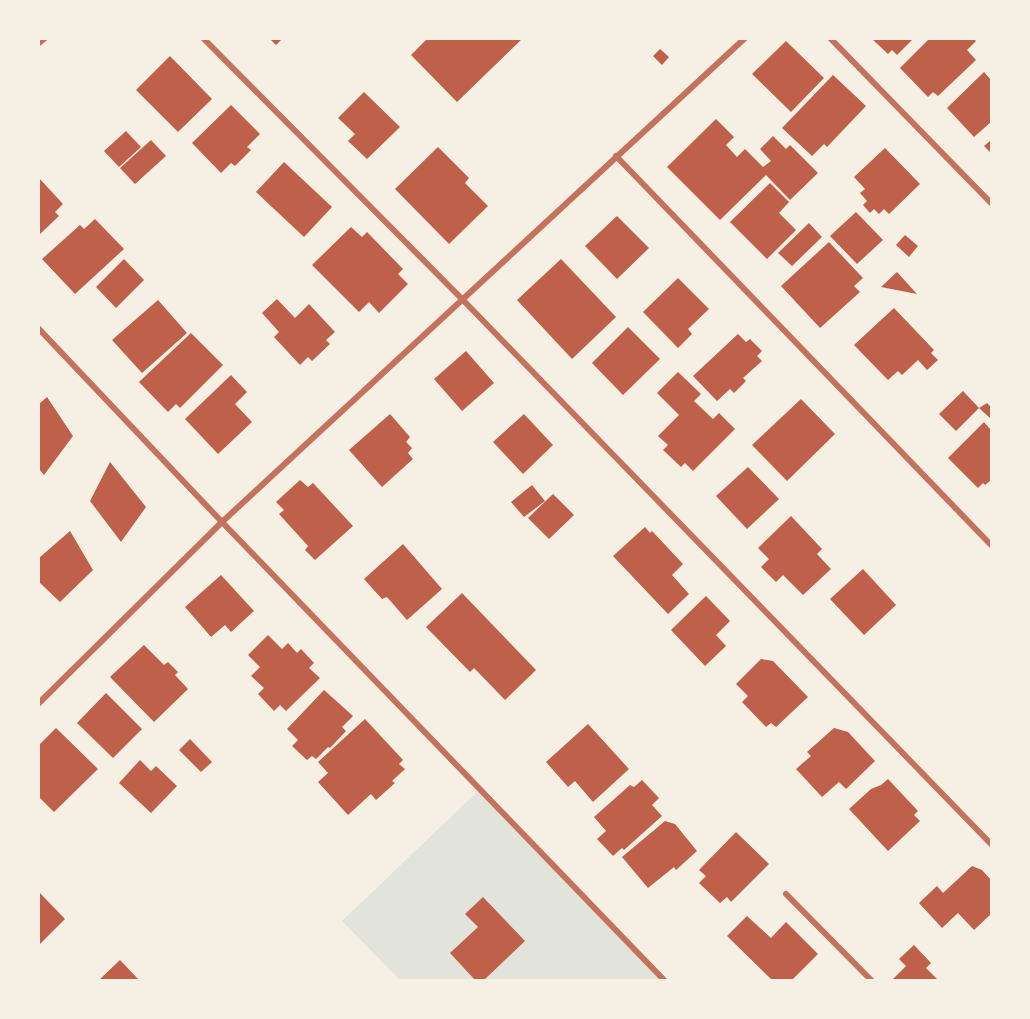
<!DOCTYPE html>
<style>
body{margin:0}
#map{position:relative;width:1030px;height:1019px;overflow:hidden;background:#f6efe4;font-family:Commissioner,sans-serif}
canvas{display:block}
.frame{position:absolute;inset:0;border:40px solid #f6efe4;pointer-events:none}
</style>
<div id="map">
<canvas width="1030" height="1019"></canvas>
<div class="frame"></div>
</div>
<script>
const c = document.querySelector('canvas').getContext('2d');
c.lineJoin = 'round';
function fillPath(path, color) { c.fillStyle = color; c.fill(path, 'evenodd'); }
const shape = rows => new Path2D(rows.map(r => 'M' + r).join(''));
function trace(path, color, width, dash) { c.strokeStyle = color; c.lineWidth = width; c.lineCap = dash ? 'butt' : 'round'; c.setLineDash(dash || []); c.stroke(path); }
fillPath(shape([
 [480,789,664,980,400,980,342,921]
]), '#e2e4dc');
fillPath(shape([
 [270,39,282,39,276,45],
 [427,39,522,39,457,102,411,55],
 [872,39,913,39,897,55,892,50,888,54],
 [929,39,974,39,976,41,967,50,976,60,938,96,933,92,928,97,900,68],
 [786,41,824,78,791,112,752,74],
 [660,49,669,57,662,65,653,56],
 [170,56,212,99,178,132,136,90],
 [984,72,991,80,991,122,974,137,947,108],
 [833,75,866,106,827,147,824,144,812,156,782,128],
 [364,92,400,127,367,159,348,141,355,134,338,118],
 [231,105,260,134,247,147,251,150,235,166,231,163,221,173,192,143],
 [716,119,734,137,726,145,737,157,745,149,763,167,771,161,760,149,773,136,786,149,790,145,818,173,790,200,766,175,720,220,667,167],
 [126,131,141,147,119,167,104,151],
 [151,140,166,156,135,184,120,168],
 [991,140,991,153,984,146],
 [438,147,469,178,465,183,488,206,449,244,395,189],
 [885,148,920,184,889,214,884,209,879,214,874,209,870,213,863,205,867,201,860,193,865,189,854,177],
 [284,162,332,207,304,237,256,192],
 [39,178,63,204,55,212,59,216,39,235],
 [770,183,789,202,779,213,796,230,767,259,730,222],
 [856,212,883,240,857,264,830,236],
 [617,216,649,248,617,279,585,246],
 [95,219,124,249,75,294,42,259,80,225,84,229],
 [809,223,822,237,792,266,778,253],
 [351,227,362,237,367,232,403,269,398,274,408,284,379,313,369,302,359,312,312,265],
 [905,235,918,246,909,257,896,245],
 [829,242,863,278,854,286,860,292,820,328,781,286],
 [124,259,144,280,116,308,96,287],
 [561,259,616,317,572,359,517,300],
 [897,272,917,294,881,287],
 [678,278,709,309,688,329,692,334,678,348,643,312],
 [277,299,295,318,309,304,335,332,326,340,330,344,312,361,308,357,300,365,274,337,279,332,262,313],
 [158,300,187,333,142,373,112,340],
 [894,308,934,350,931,353,938,360,927,370,918,360,902,375,898,371,888,380,854,345],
 [628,327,660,359,623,395,592,363],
 [191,333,223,365,180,408,176,404,168,412,139,382],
 [738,334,746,342,750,339,762,351,757,356,762,361,743,378,746,381,734,393,730,389,717,401,693,376],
 [466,351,494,383,462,411,434,379],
 [678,372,701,394,694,401,713,419,719,413,735,429,693,471,685,463,681,467,663,450,668,445,658,436,679,415,657,393],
 [231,375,247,392,235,404,252,422,218,454,185,419],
 [963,391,979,408,956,431,939,414],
 [47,397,73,436,44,475,39,469,39,404],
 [801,399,835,434,787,481,752,445],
 [987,403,991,407,991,419,979,408],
 [390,414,410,437,406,442,412,448,408,453,413,459,382,487,349,450],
 [524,414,553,445,523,474,493,442],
 [984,422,991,430,991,480,985,485,983,483,978,488,948,458],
 [110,462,146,507,121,542,90,501],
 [748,467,779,499,747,529,716,496],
 [300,480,308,487,313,483,353,526,315,560,305,550,308,546,279,514,284,510,276,502],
 [532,485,545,501,524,517,511,502],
 [553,494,574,515,549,539,528,518],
 [791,516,822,549,817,554,831,569,803,595,783,575,776,582,761,567,769,559,758,548],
 [645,527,650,533,652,531,683,564,672,575,689,594,668,614,613,556],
 [70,531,93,570,60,602,39,582,39,558],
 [403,544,442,589,407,620,387,597,382,599,364,579],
 [863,569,896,605,864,635,830,599],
 [221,575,254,611,231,632,225,625,211,637,185,607],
 [462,593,536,670,505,700,474,668,470,672,426,627],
 [706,596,730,621,716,635,726,646,705,666,671,630],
 [268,635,282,649,288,643,297,653,301,649,314,663,309,668,320,678,286,711,280,705,274,711,258,694,264,688,251,676,260,667,248,655],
 [144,645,164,665,168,662,178,672,175,675,188,689,154,722,110,677],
 [761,659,773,661,808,697,776,727,771,723,766,727,742,702,748,696,736,684],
 [324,690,353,716,342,727,346,731,330,748,328,747,316,759,312,756,307,760,292,746,298,740,287,729],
 [106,693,142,729,113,758,77,723],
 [365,719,403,760,399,764,405,769,392,781,395,783,376,800,371,794,348,815,318,782,328,773,318,762],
 [588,724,629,769,593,802,575,781,568,787,546,762],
 [56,728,98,769,54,812,39,797,39,745],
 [834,728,848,732,875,761,846,789,839,782,822,797,796,769,811,756,807,752],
 [190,739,212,762,201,772,179,750],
 [140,760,151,771,156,766,177,786,151,813,119,783],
 [888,779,918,811,914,815,920,821,888,851,849,809,871,789,881,785],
 [642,780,659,798,652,805,662,816,624,850,622,848,613,856,597,839,606,831,594,817,630,785,634,787],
 [665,821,675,824,697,851,676,870,674,867,648,888,622,857],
 [736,832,769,864,731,902,727,897,720,903,699,883,706,876,699,870],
 [972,866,982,870,991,880,991,914,974,930,958,913,942,928,919,903,937,886,943,893],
 [39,892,65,919,39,945],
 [483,897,525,941,484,980,475,980,450,953,478,927,465,914],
 [747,916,771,938,786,922,818,954,792,980,772,980,727,936],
 [914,945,931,963,926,968,938,980,892,980,906,966,899,959],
 [120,960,139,980,99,980]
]), '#bf614a');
trace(shape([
 [204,39,462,299,991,844],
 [831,39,991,203],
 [39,43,44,39],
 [616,156,991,545],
 [39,329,222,522,664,980],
 [39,703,222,522,744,39],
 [786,894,871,980]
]), '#c5725c', 6);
</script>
